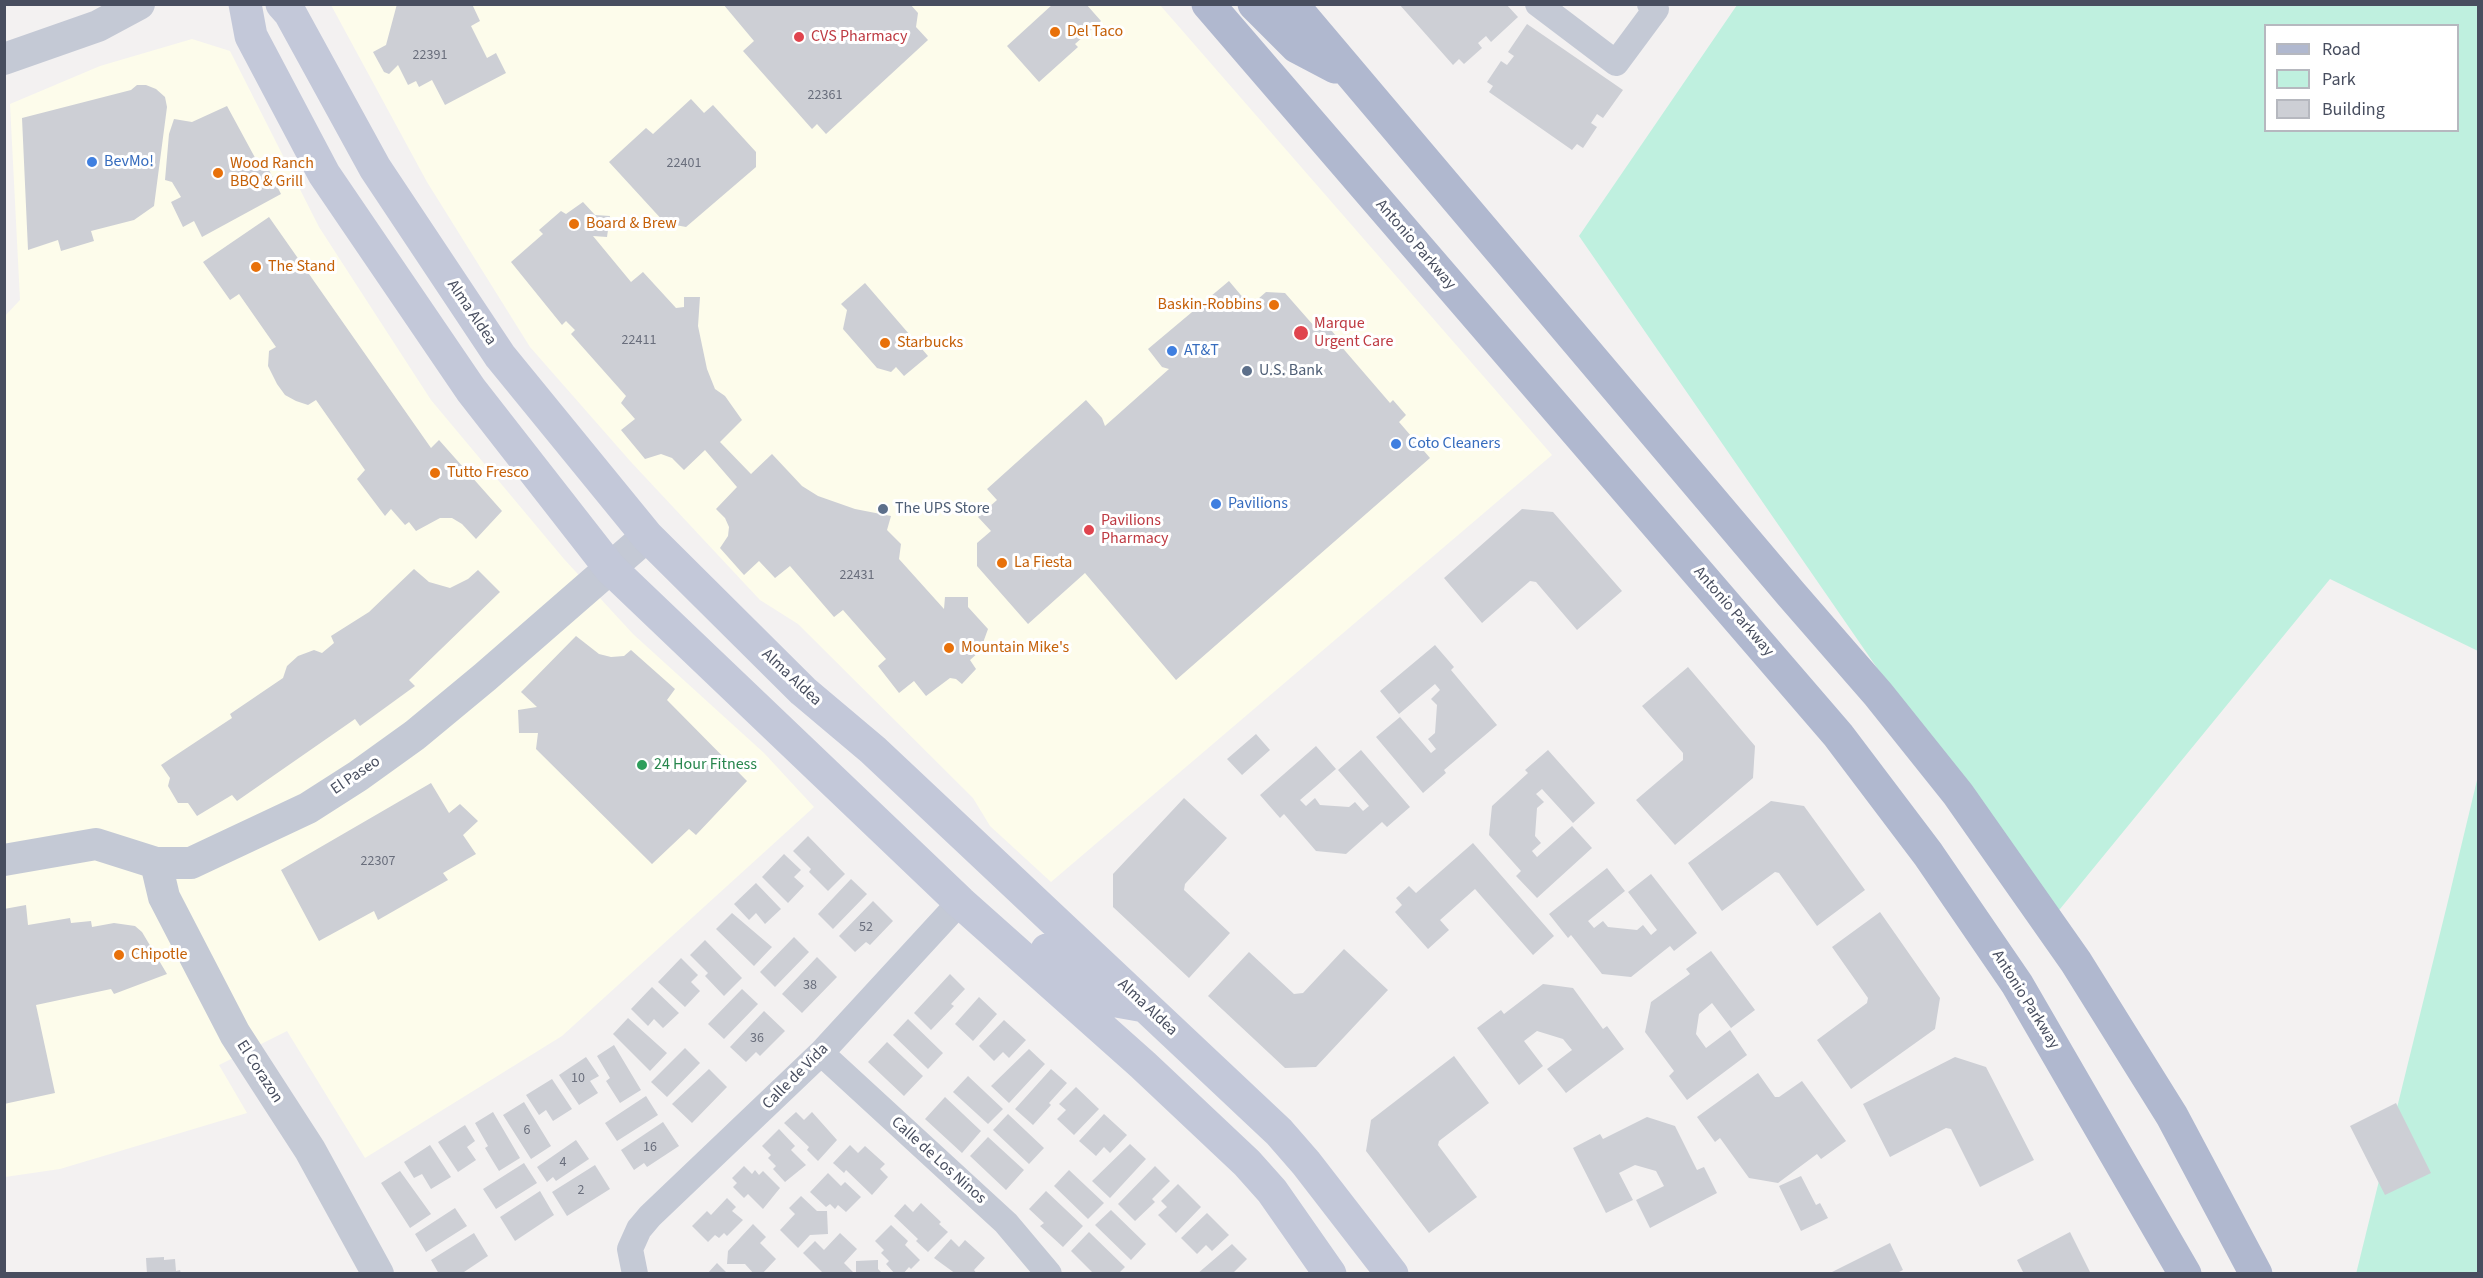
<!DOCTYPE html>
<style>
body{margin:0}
#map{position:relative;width:2483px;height:1278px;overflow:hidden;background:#f3f1f1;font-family:"Source Sans 3",sans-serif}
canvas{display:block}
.frame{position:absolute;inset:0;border:6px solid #484e5f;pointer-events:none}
.legend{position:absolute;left:2264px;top:24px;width:195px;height:108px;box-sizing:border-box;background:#fff;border:2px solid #b6b8bf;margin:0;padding:8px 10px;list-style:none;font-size:18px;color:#484e5f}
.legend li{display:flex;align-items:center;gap:12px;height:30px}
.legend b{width:30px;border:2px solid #b6b8bf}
</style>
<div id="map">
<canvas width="2483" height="1278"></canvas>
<div class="frame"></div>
<ul class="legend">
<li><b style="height:8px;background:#b0b8cf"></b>Road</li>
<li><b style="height:16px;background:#bff0df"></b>Park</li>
<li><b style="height:16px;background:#cdcfd5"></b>Building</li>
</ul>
</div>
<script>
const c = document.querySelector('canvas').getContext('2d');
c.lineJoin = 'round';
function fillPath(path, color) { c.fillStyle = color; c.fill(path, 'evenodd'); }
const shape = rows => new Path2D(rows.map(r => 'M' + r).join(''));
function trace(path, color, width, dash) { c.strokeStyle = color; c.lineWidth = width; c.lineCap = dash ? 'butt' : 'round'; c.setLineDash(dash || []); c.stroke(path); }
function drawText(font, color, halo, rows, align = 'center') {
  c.font = font + ' "Source Sans 3",sans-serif'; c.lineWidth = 6; c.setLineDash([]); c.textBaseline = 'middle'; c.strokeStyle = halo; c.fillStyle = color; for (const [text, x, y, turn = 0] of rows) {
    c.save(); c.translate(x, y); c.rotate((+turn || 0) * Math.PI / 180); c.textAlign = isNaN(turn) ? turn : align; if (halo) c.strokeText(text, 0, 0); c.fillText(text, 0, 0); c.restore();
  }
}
fillPath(shape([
 [331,5,1160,5,1552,455,1051,882,990,826,973,798,798,624,760,600,631,462,530,347,427,182],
 [192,39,230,51,319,227,431,400,564,559,633,634,764,753,814,807,562,1036,365,1158,287,1031,219,1065,247,1113,60,1169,5,1177,4,317,20,300,10,104,100,66]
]), '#fdfceb');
fillPath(shape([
 [1737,5,2478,5,2478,651,2330,579,2051,920,1579,236],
 [2266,26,2458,26,2458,130,2266,130],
 [2478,776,2478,1273,2356,1274,2448,901]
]), '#bff0df');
fillPath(shape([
 [397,4,472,4,480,21,471,26,487,58,496,53,506,73,445,105,432,80,419,87,416,81,408,85,398,65,389,74,384,72,373,52,386,45],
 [723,4,910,4,918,13,916,27,928,40,826,134,817,124,812,129,743,51,754,41],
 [1053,4,1086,4,1101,21,1075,44,1078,47,1039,82,1007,46],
 [1399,4,1506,4,1518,17,1491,42,1486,36,1478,43,1482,48,1464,64,1459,59,1453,65],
 [1527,24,1623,90,1603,118,1597,114,1591,123,1597,127,1583,148,1577,144,1572,150,1489,92,1493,86,1487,82,1501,61,1507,65,1514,56,1508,52],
 [137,85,146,85,156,89,165,97,167,107,154,206,134,220,91,231,94,241,61,251,58,240,28,250,22,118,131,90],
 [691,99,704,113,713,105,756,152,756,167,686,227,665,223,609,162,646,128,653,134],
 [227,106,259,165,265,162,281,194,202,237,194,221,183,227,171,202,181,197,172,182,165,180,169,134,174,119,192,122],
 [583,202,595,215,610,216,607,237,593,236,631,282,643,272,676,308,684,307,684,297,700,297,698,326,707,369,715,389,725,396,742,420,720,442,751,474,772,454,802,486,818,496,855,509,891,516,887,530,901,544,899,559,944,609,945,597,968,597,968,607,988,629,980,651,970,660,976,669,962,684,956,679,950,678,926,696,914,681,899,693,878,666,886,659,843,610,834,617,790,566,775,578,759,561,744,575,720,548,728,536,729,527,725,518,716,509,737,487,705,450,684,470,672,458,661,454,645,459,621,430,635,419,621,403,626,396,571,334,575,330,566,321,562,325,511,262,543,234,539,230,561,211,566,214],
 [269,217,431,448,439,440,502,511,476,539,462,524,452,518,440,518,416,531,409,522,405,525,391,509,385,516,357,479,365,470,316,400,308,405,296,401,285,395,277,384,268,366,269,351,276,347,239,294,230,300,203,262],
 [1229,281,1250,306,1266,292,1285,293,1314,326,1322,319,1336,336,1334,338,1390,403,1393,400,1406,415,1399,422,1430,458,1176,680,1085,573,1028,624,977,566,977,543,991,531,978,517,997,500,987,489,1086,400,1102,418,1105,426,1169,369,1162,367,1148,349],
 [865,283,928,356,904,376,896,367,891,372,877,368,843,329,847,310,841,304],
 [1522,509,1553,512,1622,591,1577,630,1536,582,1530,581,1482,623,1444,578],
 [414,569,429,582,450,588,468,579,478,570,500,592,409,680,415,686,360,726,355,719,237,801,232,795,197,816,188,803,178,803,168,786,170,778,161,765,232,718,230,714,283,678,287,666,298,656,314,650,322,653,334,643,331,636,369,612],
 [576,636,599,654,611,657,624,656,631,650,675,689,667,700,747,781,696,835,689,829,652,864,536,749,538,733,519,733,518,710,537,707,521,692],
 [1435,645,1454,667,1451,670,1497,725,1444,770,1446,773,1423,793,1376,737,1400,717,1431,753,1436,749,1428,739,1435,733,1437,705,1431,699,1440,690,1435,684,1399,714,1380,691],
 [1688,667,1755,746,1753,778,1675,845,1636,800,1683,760,1683,753,1642,706],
 [1256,734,1270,750,1242,775,1227,759],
 [1316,746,1336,769,1300,800,1306,806,1315,798,1320,805,1349,807,1355,802,1363,811,1369,806,1338,770,1361,750,1410,807,1387,827,1382,822,1346,854,1316,851,1284,814,1280,818,1260,795],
 [1548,750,1595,803,1573,823,1542,789,1536,794,1544,802,1537,808,1535,836,1541,843,1532,851,1537,857,1572,826,1592,848,1537,898,1516,876,1521,871,1489,835,1492,806,1528,773,1525,770],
 [431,783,449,813,460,804,478,821,463,835,476,854,443,873,448,880,378,920,374,911,319,941,281,870],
 [1184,798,1227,838,1185,884,1184,890,1230,933,1189,978,1113,907,1113,874],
 [1771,801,1804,806,1865,890,1817,926,1779,873,1775,872,1722,911,1688,863],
 [808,836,845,874,828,891,809,872,811,869,793,851],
 [1473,843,1554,936,1533,955,1475,889,1440,920,1449,930,1428,949,1395,912,1402,905,1396,898,1409,886,1416,893],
 [784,854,801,870,794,877,804,886,788,903,762,877],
 [1607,868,1625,891,1588,921,1594,928,1603,921,1608,927,1637,930,1643,925,1651,935,1657,930,1628,892,1651,874,1697,933,1674,951,1670,946,1631,977,1602,974,1571,935,1568,938,1549,914],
 [851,879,867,894,833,929,818,914],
 [756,883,781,909,765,924,756,913,749,920,734,904],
 [873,901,893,921,870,945,866,942,855,952,839,936],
 [26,905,28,925,70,918,71,923,91,921,92,927,114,923,135,926,142,932,167,974,114,994,111,989,36,1005,55,1093,4,1104,4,909],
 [1880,912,1940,998,1935,1029,1851,1089,1817,1040,1867,1003,1868,998,1832,947],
 [732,913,772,947,754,966,716,929],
 [794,937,809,952,775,987,760,972],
 [705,940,742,978,724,996,705,976,708,973,690,955],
 [1344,949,1388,990,1316,1067,1285,1068,1208,996,1249,952,1294,994,1303,993],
 [1711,951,1755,1010,1731,1028,1712,1003,1699,1014,1696,1034,1706,1048,1730,1030,1747,1055,1687,1100,1669,1076,1674,1071,1645,1032,1651,1002,1690,974,1686,969],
 [817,957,837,977,802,1013,782,994],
 [681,958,698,975,691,982,700,991,685,1007,658,982],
 [950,974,965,989,951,1004,954,1006,931,1030,914,1013],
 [1543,984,1573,988,1603,1029,1607,1026,1624,1049,1566,1093,1547,1069,1572,1050,1563,1039,1537,1031,1524,1041,1543,1066,1519,1085,1477,1028,1501,1010,1504,1014],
 [652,987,679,1013,663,1028,654,1019,648,1026,631,1009],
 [742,989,758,1004,724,1039,708,1024],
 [979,997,997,1014,973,1041,955,1024],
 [764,1011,785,1031,760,1056,756,1052,746,1062,730,1047],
 [628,1018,667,1053,650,1071,613,1034],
 [908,1019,943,1053,928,1069,893,1035],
 [1004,1020,1026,1040,1009,1058,1003,1052,994,1061,979,1046],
 [887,1042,923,1076,904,1096,868,1062],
 [614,1045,641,1090,620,1103,606,1081,610,1078,597,1056],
 [685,1048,700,1063,667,1097,651,1082],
 [1029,1049,1045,1064,1009,1103,991,1086],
 [1454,1056,1489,1103,1439,1141,1438,1145,1477,1197,1429,1233,1366,1151,1371,1120],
 [586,1057,599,1076,590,1081,598,1093,579,1105,559,1075],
 [1955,1057,1986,1067,2034,1160,1980,1187,1951,1129,1946,1128,1890,1157,1863,1104],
 [709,1069,727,1087,692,1123,672,1104],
 [1051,1069,1067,1083,1049,1103,1051,1105,1033,1125,1015,1109],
 [1758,1073,1775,1097,1779,1097,1802,1081,1846,1141,1821,1159,1817,1154,1778,1183,1749,1178,1720,1138,1715,1142,1697,1117],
 [968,1076,1003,1109,988,1124,953,1092],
 [552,1079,572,1109,553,1121,546,1110,539,1115,526,1095],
 [1076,1087,1099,1109,1074,1135,1057,1119,1066,1110,1059,1104],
 [646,1096,658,1115,617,1141,605,1123],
 [945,1097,981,1131,962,1153,925,1119],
 [524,1102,551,1146,531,1159,503,1115],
 [2396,1103,2431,1173,2385,1195,2350,1126],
 [493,1112,520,1158,499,1171,485,1148,488,1146,475,1123],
 [796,1112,804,1120,812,1112,837,1140,818,1161,807,1150,809,1147,784,1123],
 [1008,1114,1044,1148,1029,1164,993,1130],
 [1104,1114,1127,1135,1110,1153,1104,1147,1096,1156,1079,1141],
 [1647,1117,1675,1126,1697,1170,1704,1167,1717,1193,1650,1228,1636,1200,1664,1186,1656,1171,1635,1165,1619,1173,1633,1200,1606,1213,1573,1148,1600,1134,1603,1139],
 [663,1122,679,1146,647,1167,644,1163,634,1170,621,1150],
 [465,1125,475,1141,467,1147,476,1160,458,1172,438,1142],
 [779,1129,795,1146,791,1150,806,1165,785,1182,773,1169,776,1166,768,1158,771,1155,762,1146],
 [988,1137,1024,1170,1006,1190,970,1156],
 [576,1140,589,1159,556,1181,553,1177,547,1182,537,1167],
 [1130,1144,1146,1159,1110,1198,1092,1181],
 [430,1145,451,1177,431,1189,422,1174,414,1178,404,1162],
 [850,1145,858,1153,865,1146,885,1164,880,1169,888,1177,872,1195,846,1170,844,1173,833,1163],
 [524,1163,537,1183,496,1209,483,1189],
 [595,1165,610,1189,567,1216,552,1192],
 [744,1166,752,1174,755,1170,759,1175,763,1171,780,1188,763,1209,748,1194,744,1198,733,1187,737,1183,732,1178],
 [1155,1166,1170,1181,1152,1199,1155,1202,1135,1221,1118,1204],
 [1069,1170,1104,1203,1088,1219,1054,1186],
 [400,1171,431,1214,410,1228,381,1183],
 [828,1173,841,1186,845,1182,861,1197,846,1212,838,1205,835,1209,830,1204,826,1207,810,1192],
 [1801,1176,1816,1205,1820,1203,1828,1218,1801,1231,1779,1186],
 [1178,1184,1201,1207,1176,1233,1158,1215,1167,1207,1161,1201],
 [540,1191,554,1215,515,1241,500,1217],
 [1046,1191,1083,1226,1063,1247,1040,1226,1044,1223,1029,1209],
 [801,1196,817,1211,827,1211,828,1234,810,1235,798,1248,780,1230,795,1214,789,1208],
 [727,1198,736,1207,732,1211,743,1220,727,1236,724,1233,719,1238,715,1235,708,1242,692,1226,707,1211,711,1215],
 [921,1203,941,1222,939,1224,948,1232,928,1252,916,1241,918,1239,894,1216,905,1204,913,1212],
 [455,1208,467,1226,426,1252,415,1234],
 [1111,1210,1146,1244,1131,1260,1095,1225],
 [1207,1213,1229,1235,1212,1251,1206,1245,1197,1254,1181,1238],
 [753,1224,766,1237,760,1243,776,1259,762,1274,754,1274,745,1264,727,1264,728,1251],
 [891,1225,908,1241,905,1245,920,1260,911,1269,909,1267,903,1274,895,1274,886,1264,889,1261,881,1253,884,1250,875,1241],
 [1089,1232,1125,1267,1118,1274,1094,1274,1071,1251],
 [2070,1232,2091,1274,2024,1274,2017,1260],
 [474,1233,488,1256,461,1274,439,1274,431,1260],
 [840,1233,857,1249,844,1263,853,1272,824,1274,803,1253,815,1241,824,1250],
 [951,1239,959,1247,965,1240,985,1258,974,1270,977,1274,956,1274,934,1258],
 [1890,1243,1903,1270,1899,1272,1900,1274,1828,1274],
 [1232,1244,1247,1259,1232,1274,1197,1274],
 [164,1257,164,1260,175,1259,176,1271,180,1270,181,1274,147,1274,146,1258],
 [878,1260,878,1269,883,1274,856,1274,856,1261],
 [717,1263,728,1274,707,1274]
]), '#cdcfd5');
trace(shape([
 [1538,4,1616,63,1656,9,1650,4],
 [821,1053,1006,1223,1049,1274],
 [635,1274,630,1249,639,1229,650,1216,821,1053,960,902]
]), '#c4c9d5', 26);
trace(shape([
 [4,59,98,26,139,4],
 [4,860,96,844,156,863,191,863,308,808,358,776,415,735,485,677,647,536],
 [156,863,164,897,235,1034,310,1150,378,1274]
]), '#c4c9d5', 32);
trace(shape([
 [245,4,251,36,324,174,471,390,610,568,960,902,1143,1065,1247,1163,1272,1191,1330,1274],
 [282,4,290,13,375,168,500,356,647,536,803,691,873,750,1279,1132,1306,1163,1392,1274],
 [1047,950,1093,990,1111,1000,1139,1005]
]), '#c3c8d9', 33);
trace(shape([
 [1208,4,1838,735,1928,854,2017,984,2185,1274],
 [1254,4,1297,47,1335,67],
 [1292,4,1791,594,1878,694,1958,794,2076,962,2172,1116,2256,1274]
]), '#b0b8cf', 33);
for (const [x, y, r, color] of [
 [1055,32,6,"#e8710a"],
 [799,37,6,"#e0444e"],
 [92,162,6,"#3f7fe0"],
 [218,173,6,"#e8710a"],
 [574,224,6,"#e8710a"],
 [256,267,6,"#e8710a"],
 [1274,305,6,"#e8710a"],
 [1301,333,8,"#e0444e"],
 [885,343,6,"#e8710a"],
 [1172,351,6,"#3f7fe0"],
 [1247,371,6,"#5c6f8a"],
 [1396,444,6,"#3f7fe0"],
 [435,473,6,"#e8710a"],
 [1216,504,6,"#3f7fe0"],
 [883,509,6,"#5c6f8a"],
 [1089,530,6,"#e0444e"],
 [1002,563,6,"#e8710a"],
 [949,648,6,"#e8710a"],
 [642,765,6,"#2e9e5b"],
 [119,955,6,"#e8710a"]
]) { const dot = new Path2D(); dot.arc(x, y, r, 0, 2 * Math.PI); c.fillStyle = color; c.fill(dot); trace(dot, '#fff', 2); }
drawText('14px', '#696e7c', null, [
 ["22391",430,56],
 ["22361",825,96],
 ["22401",684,164],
 ["22411",639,341],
 ["22431",857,576],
 ["22307",378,862],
 ["52",866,928],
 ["38",810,986],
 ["36",757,1039],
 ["10",578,1079],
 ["6",527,1131],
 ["16",650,1148],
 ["4",563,1163],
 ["2",581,1191]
]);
drawText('16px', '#c56008', '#fff', [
 ["Del Taco",1067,32],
 ["Wood Ranch",230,164],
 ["BBQ & Grill",230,182],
 ["Board & Brew",586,224],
 ["The Stand",268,267],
 ["Baskin-Robbins",1262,305,"right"],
 ["Starbucks",897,343],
 ["Tutto Fresco",447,473],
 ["La Fiesta",1014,563],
 ["Mountain Mike's",961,648],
 ["Chipotle",131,955]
], 'left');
drawText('16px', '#be3a42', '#fff', [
 ["CVS Pharmacy",811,37],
 ["Marque",1314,324],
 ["Urgent Care",1314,342],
 ["Pavilions",1101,521],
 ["Pharmacy",1101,539]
], 'left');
drawText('16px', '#366cbe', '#fff', [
 ["BevMo!",104,162],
 ["AT&T",1184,351],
 ["Coto Cleaners",1408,444],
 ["Pavilions",1228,504]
], 'left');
drawText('16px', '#484e5f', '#fff', [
 ["Antonio Parkway",1415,245,49],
 ["Alma Aldea",471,313,56],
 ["Antonio Parkway",1733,612,49],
 ["Alma Aldea",791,678,43],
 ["El Paseo",356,776,-34],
 ["Antonio Parkway",2025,1000,58],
 ["Alma Aldea",1147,1008,43],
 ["El Corazon",259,1072,57],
 ["Calle de Vida",796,1077,-45],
 ["Calle de Los Ninos",938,1161,42]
]);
drawText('16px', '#4e5e75', '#fff', [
 ["U.S. Bank",1259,371],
 ["The UPS Store",895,509]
], 'left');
drawText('16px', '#27864d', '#fff', [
 ["24 Hour Fitness",654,765]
], 'left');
</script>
